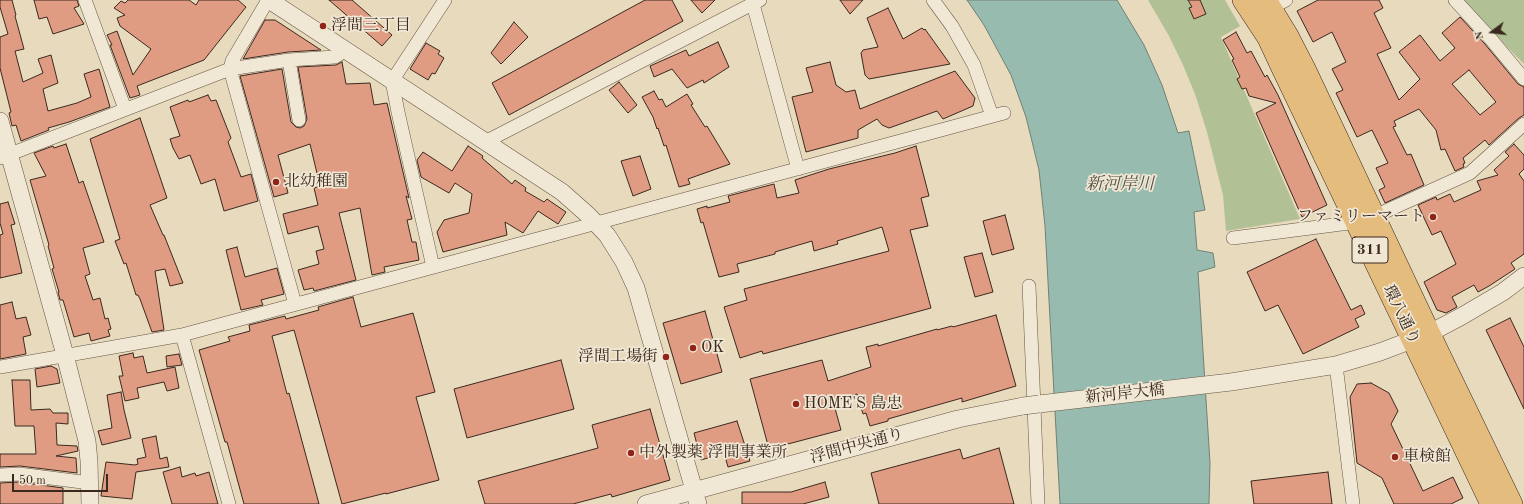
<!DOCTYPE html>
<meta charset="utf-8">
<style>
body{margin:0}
#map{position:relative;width:1524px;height:504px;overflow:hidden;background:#e8dabd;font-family:"Old Standard TT",serif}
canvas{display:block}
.north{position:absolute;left:1472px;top:12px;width:40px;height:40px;-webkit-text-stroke:3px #f0e7d4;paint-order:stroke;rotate:255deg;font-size:11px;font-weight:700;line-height:16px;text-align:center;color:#3b291f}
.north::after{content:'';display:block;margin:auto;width:14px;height:18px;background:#3b291f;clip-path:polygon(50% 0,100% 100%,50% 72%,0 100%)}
.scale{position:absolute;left:12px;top:474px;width:96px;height:18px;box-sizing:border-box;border:2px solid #3b291f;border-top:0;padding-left:5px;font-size:12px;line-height:14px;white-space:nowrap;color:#3b291f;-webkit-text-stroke:3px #f0e7d4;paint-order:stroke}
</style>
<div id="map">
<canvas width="1524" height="504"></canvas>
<div class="north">N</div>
<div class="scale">50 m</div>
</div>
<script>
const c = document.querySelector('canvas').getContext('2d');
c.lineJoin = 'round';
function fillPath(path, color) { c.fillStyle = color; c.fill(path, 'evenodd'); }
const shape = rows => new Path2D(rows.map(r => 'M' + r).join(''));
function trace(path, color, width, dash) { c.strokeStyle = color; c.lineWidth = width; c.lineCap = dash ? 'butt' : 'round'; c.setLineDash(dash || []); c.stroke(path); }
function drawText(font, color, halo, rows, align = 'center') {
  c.font = font + ' "Old Standard TT","Noto Serif JP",serif'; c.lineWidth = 3.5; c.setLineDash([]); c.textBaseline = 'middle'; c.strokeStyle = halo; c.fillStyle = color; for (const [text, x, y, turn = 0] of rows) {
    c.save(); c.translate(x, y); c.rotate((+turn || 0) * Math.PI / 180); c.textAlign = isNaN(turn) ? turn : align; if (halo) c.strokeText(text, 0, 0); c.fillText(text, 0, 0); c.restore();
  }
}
fillPath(shape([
 [1148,0,1225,0,1240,26,1221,37,1300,219,1226,231,1223,195,1207,132,1195,94,1183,65,1169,36],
 [1462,0,1524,0,1524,64,1485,25]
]), '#b1c195');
const water = shape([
 [967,0,1117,0,1144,45,1162,85,1178,133,1189,131,1205,210,1194,212,1197,250,1213,253,1215,267,1198,272,1210,463,1209,504,1060,504,1045,226,1039,170,1026,117,1011,75,984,25,967,0]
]);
fillPath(water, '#97bbaf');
trace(water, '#728175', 1);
const building = shape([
 [0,0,12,0,16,15,15,16,24,49,15,51,23,82,43,73,38,59,51,55,58,83,43,89,48,111,77,103,91,97,84,74,99,69,110,107,69,122,48,128,49,130,21,141,16,125,12,126,9,113,11,112,0,68,0,37,8,34,0,7,0,0],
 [34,0,77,0,79,6,74,8,84,24,53,34,47,17,39,19,34,0],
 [128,0,189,0,196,5,199,0,238,0,246,7,204,60,137,86,140,95,130,98,110,45,112,45,107,35,117,31,133,75,151,49,120,26,117,18,125,15,114,8,121,1,125,3,128,0],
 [329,0,352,0,392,35,382,46,329,0],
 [645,0,672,0,683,21,509,115,492,83,645,0],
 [691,0,715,0,702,13,691,0],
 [840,0,863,0,850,14,840,0],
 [1188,0,1200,0,1206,14,1194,19,1189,8,1192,7,1188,0],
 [1318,0,1379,0,1383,8,1374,13,1391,48,1377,54,1399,100,1420,79,1399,52,1420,35,1440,61,1455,48,1442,33,1460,17,1484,43,1518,84,1524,87,1524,115,1519,118,1489,145,1485,140,1463,158,1465,163,1463,164,1464,167,1455,171,1445,149,1441,150,1436,130,1419,109,1394,121,1396,126,1393,127,1407,155,1411,154,1424,185,1385,203,1379,190,1385,187,1376,168,1388,163,1372,130,1357,137,1336,93,1343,90,1332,69,1346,62,1332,32,1313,42,1297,11,1318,0],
 [1469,70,1496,102,1480,115,1452,84,1469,70],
 [888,8,903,39,922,28,924,30,925,29,950,64,869,79,865,75,861,53,863,50,878,47,867,18,888,8],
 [265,20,275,20,321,50,288,52,243,59,265,20],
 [514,22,528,37,501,64,491,53,514,22],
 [1236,32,1247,53,1251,51,1265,77,1267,75,1278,95,1327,205,1302,217,1256,113,1276,103,1249,96,1246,88,1242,89,1237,79,1240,77,1232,60,1234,59,1223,40,1236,32],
 [718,42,729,67,704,83,703,80,687,88,672,69,654,77,650,66,686,50,689,56,718,42],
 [426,43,440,51,438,54,444,58,435,74,432,73,428,80,410,69,426,43],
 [342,62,346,84,370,83,374,105,387,103,409,198,406,196,412,219,407,220,412,242,416,242,419,260,384,267,385,272,372,275,360,208,339,213,356,280,314,291,313,288,304,290,298,270,319,264,316,251,324,249,318,226,288,234,283,214,318,205,314,188,320,186,310,144,278,155,288,193,274,197,240,76,282,69,291,122,296,127,300,128,304,126,307,119,298,67,336,65,342,62],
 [830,62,836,85,846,92,855,90,860,109,955,71,975,98,973,106,943,119,937,111,889,128,882,125,877,119,858,130,858,138,806,152,792,97,813,92,806,68,830,62],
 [619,82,637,105,628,113,609,90,619,82],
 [654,91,659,100,662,99,666,107,687,94,693,104,691,105,705,127,707,126,730,164,688,179,690,184,679,187,666,145,664,146,658,128,657,129,653,117,642,97,654,91],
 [208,95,211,101,216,100,231,138,228,142,241,177,251,174,258,201,224,211,215,179,201,184,190,155,179,159,173,148,170,139,180,136,170,107,188,100,189,102,208,95],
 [140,118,167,198,150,205,163,235,164,235,183,283,170,286,165,269,155,271,164,330,152,332,140,299,138,295,136,295,126,263,124,264,115,241,120,239,90,139,140,118],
 [66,144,79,183,83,181,104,242,83,248,90,274,85,276,93,300,100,298,105,319,108,318,111,329,108,330,110,336,91,341,89,333,74,337,63,300,60,300,58,292,59,292,52,269,54,268,48,246,49,245,30,180,46,176,34,153,53,146,54,148,66,144],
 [1514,144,1524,155,1524,169,1519,174,1524,181,1524,254,1511,263,1515,269,1489,286,1478,292,1474,285,1452,297,1457,307,1446,313,1437,310,1424,282,1456,264,1441,231,1432,235,1418,205,1436,197,1437,200,1450,194,1454,202,1481,190,1477,181,1498,175,1494,170,1509,156,1505,152,1514,144],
 [468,146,483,156,482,158,512,184,515,180,526,188,525,191,544,202,547,199,566,212,558,224,538,211,523,233,505,222,507,235,443,252,437,232,444,220,469,213,472,194,455,183,449,193,421,177,417,160,423,152,452,171,468,146],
 [916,146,929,196,921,198,928,226,910,230,931,308,763,354,762,351,740,358,724,307,747,300,744,289,889,251,882,227,837,241,838,244,814,251,812,241,775,252,775,254,737,264,739,272,719,277,703,222,701,223,697,209,707,206,707,208,730,202,728,196,774,184,777,198,799,193,795,180,829,169,895,153,916,146],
 [640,156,651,189,633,196,621,161,640,156],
 [8,202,15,224,11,225,22,273,0,278,0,235,3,234,0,223,0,204,8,202],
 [1005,215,1014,249,992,255,983,221,1005,215],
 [1316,239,1351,310,1361,305,1365,314,1355,319,1359,327,1303,354,1278,305,1265,311,1247,272,1316,239],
 [237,247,245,277,277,268,284,294,261,300,263,305,241,310,226,250,237,247],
 [982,253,993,292,975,297,964,257,982,253],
 [353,297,361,327,413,313,435,392,416,397,439,480,386,494,386,493,342,504,294,330,272,336,287,394,289,393,319,504,244,504,227,442,225,442,199,350,230,341,228,337,250,331,249,325,285,316,286,319,319,310,318,307,353,297],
 [12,302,16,319,26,317,31,335,23,337,26,354,0,359,0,305,12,302],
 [705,311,722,372,681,384,663,323,705,311],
 [996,315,1016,386,962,402,962,398,888,419,888,421,870,426,866,413,863,414,857,394,833,401,841,430,769,449,750,379,822,360,828,381,871,367,866,347,878,344,878,346,937,329,937,330,952,326,953,327,996,315],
 [1510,318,1524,347,1524,409,1486,330,1510,318],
 [133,353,134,358,143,356,147,373,175,367,179,388,167,391,164,382,137,388,139,398,125,401,119,376,123,376,119,356,133,353],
 [179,354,182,365,167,367,166,356,179,354],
 [561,360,574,409,467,438,454,389,561,360],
 [51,366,57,369,60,383,37,387,35,369,51,366],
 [12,380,30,380,31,410,50,409,53,413,68,413,68,424,56,423,57,445,77,446,78,451,56,456,76,458,77,473,20,466,0,467,0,454,36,454,34,426,15,426,12,380],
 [1371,383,1389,393,1398,411,1391,424,1423,491,1453,477,1463,498,1451,504,1394,504,1382,478,1357,463,1350,397,1357,384,1371,383],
 [121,392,124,410,131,438,102,445,98,431,112,428,107,395,121,392],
 [650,409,670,480,612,497,611,494,573,504,485,504,478,481,598,448,592,425,650,409],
 [737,421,750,461,728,467,724,453,701,460,694,433,737,421],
 [156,436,160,459,167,457,169,467,136,472,132,499,101,496,106,462,135,465,138,464,137,459,146,457,142,439,156,436],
 [999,448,1014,504,879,504,871,473,960,449,963,459,999,448],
 [180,467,182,477,195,473,196,476,209,472,218,504,172,504,163,472,180,467],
 [1328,472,1332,504,1254,504,1251,481,1328,472],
 [19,482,63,488,63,504,0,504,0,483,19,482],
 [825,482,829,497,803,504,742,504,742,492,791,492,825,482]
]);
fillPath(building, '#e09b83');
trace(building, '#3b291f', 1);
const minor = shape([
 [85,0,125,109],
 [268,0,232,61,230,69,295,304],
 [933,0,952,26,974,65,992,116],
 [1455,0,1490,38,1524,79],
 [753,4,798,169],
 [1265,11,1286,0],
 [289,60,299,120],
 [485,142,760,0],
 [0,158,230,69,289,60,335,57,346,50],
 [1375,216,1470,173,1524,124],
 [1233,238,1357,222],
 [433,267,398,112,392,81,445,0],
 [1029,286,1038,504],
 [182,335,229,504],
 [1336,365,1353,504],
 [0,367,182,335,1004,113],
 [0,475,19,474,90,483]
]);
const tertiary = shape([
 [269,0,562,192,588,215,607,235,624,262,636,288,698,504],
 [0,121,65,355,87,441,89,461,90,504],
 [1039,404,1231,382,1336,365,1380,352,1430,333,1462,316,1503,292,1524,276],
 [646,504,958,419,1023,406]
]);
const primary = shape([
 [1243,0,1268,38,1282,68,1491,504],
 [1266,0,1288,36,1305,69,1437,349,1512,504]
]);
trace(minor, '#665546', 14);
trace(tertiary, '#665546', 18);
trace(primary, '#3b291f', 22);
trace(minor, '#f0e7d4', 13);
trace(tertiary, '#f0e7d4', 17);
trace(primary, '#e4bd7e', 21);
const tertiaryBridge = shape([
 [1023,406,1039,404]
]);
trace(tertiaryBridge, '#665546', 18, []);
trace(tertiaryBridge, '#f0e7d4', 17);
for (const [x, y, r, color] of [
 [323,26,4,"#8f2418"],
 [276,182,4,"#8f2418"],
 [1433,217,4,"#8f2418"],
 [693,348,4,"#8f2418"],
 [666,357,4,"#8f2418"],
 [796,404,4,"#8f2418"],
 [631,453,4,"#8f2418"],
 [1395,457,4,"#8f2418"]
]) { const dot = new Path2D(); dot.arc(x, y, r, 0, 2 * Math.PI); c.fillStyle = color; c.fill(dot); trace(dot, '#f0e7d4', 1.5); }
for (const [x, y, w] of [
 [1370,250,36]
]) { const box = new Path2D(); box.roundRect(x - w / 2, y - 13, w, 26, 3); c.fillStyle = '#f0e7d4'; c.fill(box); trace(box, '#3b291f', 1); }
drawText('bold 15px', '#3b291f', null, [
 ["311",1370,250]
]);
drawText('16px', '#3b291f', '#f0e7d4', [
 ["浮間三丁目",331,26],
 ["北幼稚園",284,182],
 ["ファミリーマート",1425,217,"right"],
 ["OK",701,348],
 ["浮間工場街",658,357,"right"],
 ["HOME'S 島忠",804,404],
 ["中外製薬 浮間事業所",639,453],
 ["車検館",1403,457]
], 'left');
drawText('16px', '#3b291f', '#f0e7d4', [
 ["環八通り",1401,315,64],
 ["新河岸大橋",1125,394,-6],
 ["浮間中央通り",857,446,-15]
]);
drawText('italic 17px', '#524e43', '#f0e7d4', [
 ["新河岸川",1120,185]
]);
</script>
